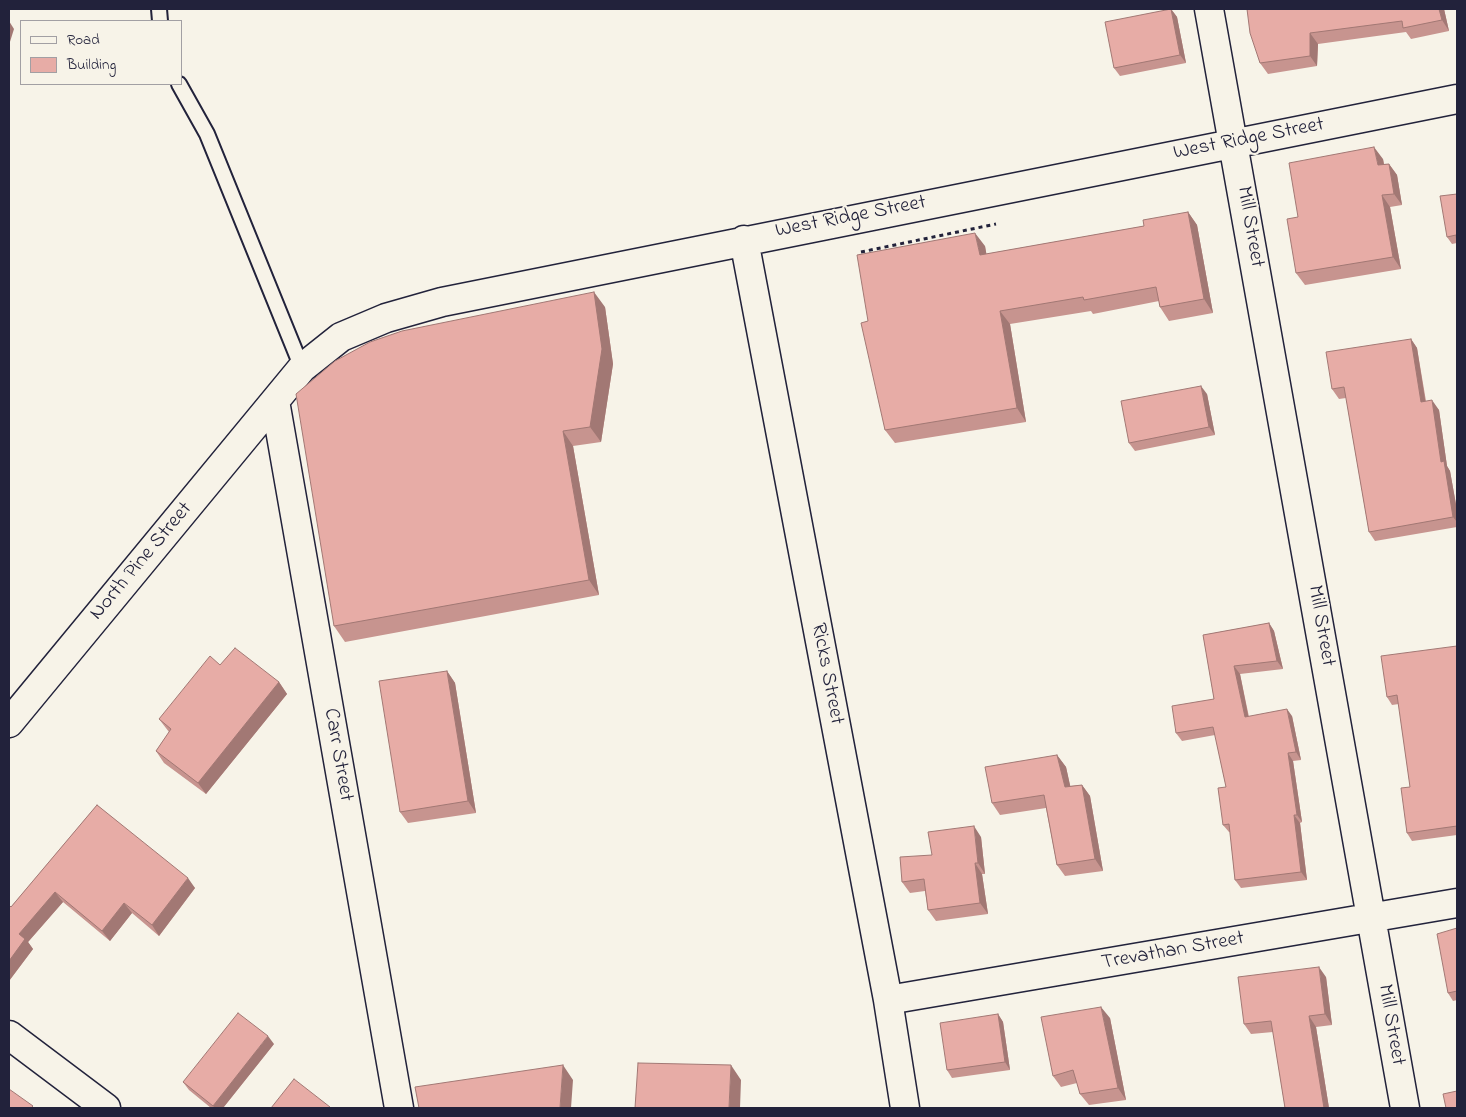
<!DOCTYPE html>
<style>
body{margin:0}
#map{position:relative;width:1466px;height:1117px;overflow:hidden;background:#f7f3e8;font-family:"Indie Flower",sans-serif}
canvas{display:block}
.frame{position:absolute;inset:0;border:10px solid #22223b;pointer-events:none}
.legend{position:absolute;left:20px;top:20px;width:162px;height:65px;box-sizing:border-box;background:#f7f3e8;border:1px solid #a29fa3;margin:0;padding:6px 9px;list-style:none;font-size:15px;color:#22223b}
.legend li{display:flex;align-items:center;gap:10px;height:25px}
.legend b{width:25px;border:1px solid #a29fa3}
</style>
<div id="map">
<canvas width="1466" height="1117"></canvas>
<div class="frame"></div>
<ul class="legend">
<li><b style="height:6px;background:#f7f3e8"></b>Road</li>
<li><b style="height:14px;background:#e7aca6"></b>Building</li>
</ul>
</div>
<script>
const c = document.querySelector('canvas').getContext('2d');
c.lineJoin = 'round';
const shape = rows => new Path2D(rows.map(r => 'M' + r).join(''));
function trace(path, color, width, dash) { c.strokeStyle = color; c.lineWidth = width; c.lineCap = dash ? 'butt' : 'round'; c.setLineDash(dash || []); c.stroke(path); }
function fillPath(path, color) { c.fillStyle = color; c.fill(path, 'evenodd'); }
function drawText(font, color, halo, rows, align = 'center') {
  c.font = font + ' "Indie Flower",sans-serif'; c.lineWidth = 4.5; c.setLineDash([]); c.textBaseline = 'middle'; c.strokeStyle = halo; c.fillStyle = color; for (const [text, x, y, turn = 0] of rows) {
    c.save(); c.translate(x, y); c.rotate((+turn || 0) * Math.PI / 180); c.textAlign = isNaN(turn) ? turn : align; if (halo) c.strokeText(text, 0, 0); c.fillText(text, 0, 0); c.restore();
  }
}
const service = shape([
 [159,9,160,21],
 [179,84,207,134,302,368]
]);
const minor = shape([
 [1209,9,1405,1108],
 [744,240,888,1000,905,1108],
 [275,401,399,1108],
 [9,723,302,368,341,337,386,318,442,302,1457,99],
 [888,1000,1457,903],
 [9,1035,106,1108]
]);
trace(service, '#22223b', 18);
trace(minor, '#22223b', 31);
trace(shape([
 [861,252,996,224]
]), '#22223b', 3, [4, 4]);
trace(service, '#f7f3e8', 14);
trace(minor, '#f7f3e8', 28);
fillPath(shape([
 [1171,9,1177,17,1186,63,1120,76,1114,68],
 [1247,9,1444,9,1449,31,1411,39,1406,32,1318,44,1317,66,1268,74,1260,63],
 [1383,159,1384,164,1389,164,1397,175,1402,205,1390,207,1401,269,1305,285,1296,273,1298,217],
 [1457,194,1457,243,1452,244,1447,237],
 [1188,212,1197,225,1213,313,1169,321,1160,307,1159,301,1093,314,1091,311,1010,324,1026,422,895,443,885,430,868,321,985,246,986,254,1144,226],
 [605,307,613,364,601,442,573,446,599,595,345,642,334,626],
 [1411,339,1417,348,1426,401,1439,410,1447,466,1450,471,1457,510,1457,527,1375,541,1369,532,1346,398,1339,399,1332,389],
 [1207,394,1215,435,1135,451,1129,443],
 [1269,623,1274,631,1283,669,1240,674,1249,717,1292,716,1301,760,1293,761,1302,822,1300,823,1307,880,1241,888,1235,880,1230,832,1229,832,1223,825,1226,787,1215,735,1182,741,1176,733,1214,699,1203,635],
 [1457,646,1457,835,1412,841,1407,833,1410,787,1399,704,1392,705,1387,697],
 [220,665,279,682,287,694,206,794,164,763,156,751,169,732,159,719],
 [447,671,455,683,476,813,408,823,400,812],
 [1057,755,1066,767,1070,786,1082,785,1090,796,1103,871,1065,876,1057,865,1046,808,1000,815,992,803],
 [97,805,195,888,159,936,132,913,110,941,63,902,28,942,33,949,9,981,11,907],
 [981,837,985,874,982,874,988,914,936,921,928,910,925,891,910,893,902,882,932,855],
 [1457,928,1457,1000,1453,1001,1448,993],
 [1326,977,1332,1025,1316,1027,1329,1108,1285,1108,1273,1032,1251,1034,1244,1024],
 [998,1014,1003,1022,1010,1070,952,1078,947,1070],
 [1110,1018,1126,1100,1089,1105,1080,1094,1077,1083,1061,1087,1053,1076],
 [274,1044,223,1108,211,1108,189,1090,183,1082]
]), '#c7948f');
fillPath(shape([
 [1171,9,1177,17,1186,63,1180,55],
 [1439,9,1444,9,1449,31,1442,20],
 [9,21,14,29,9,45],
 [1310,33,1318,44,1317,66,1310,56],
 [1374,147,1383,159,1386,177,1378,165],
 [1389,164,1397,175,1402,205,1394,194],
 [1382,195,1390,207,1401,269,1393,257],
 [1188,212,1197,225,1213,313,1204,299],
 [975,233,985,246,989,268,980,255],
 [594,292,605,307,613,364,601,442,590,427],
 [1000,311,1010,324,1026,422,1017,408],
 [1411,339,1417,348,1427,412,1421,402],
 [1201,386,1207,394,1215,435,1209,427],
 [1432,400,1439,410,1447,466,1450,471,1457,510,1457,522,1453,517,1441,462],
 [563,431,573,446,599,595,589,580],
 [1269,623,1274,631,1283,669,1277,661],
 [1234,666,1240,674,1250,725,1245,717],
 [447,671,455,683,476,813,468,801],
 [279,682,287,694,206,794,198,783],
 [1287,709,1292,716,1301,760,1296,752],
 [1288,753,1293,761,1302,822,1297,815],
 [1057,755,1066,767,1073,798,1065,787],
 [1082,785,1090,796,1103,871,1095,859],
 [1294,815,1300,823,1307,880,1301,872],
 [974,826,981,837,985,874,978,863],
 [975,863,982,874,988,914,980,903],
 [188,878,195,888,159,936,152,925],
 [55,892,63,902,28,942,33,949,9,981,9,961,19,934],
 [124,903,132,913,110,941,102,931],
 [1319,967,1326,977,1332,1025,1325,1014],
 [1101,1007,1110,1018,1126,1100,1118,1088],
 [998,1014,1003,1022,1010,1070,1005,1062],
 [1309,1016,1316,1027,1329,1108,1324,1108],
 [268,1036,274,1044,223,1108,215,1108,213,1106],
 [563,1065,573,1080,571,1108,560,1108],
 [731,1065,741,1080,740,1108,729,1108]
]), '#a27874');
const building = shape([
 [1171,9,1180,55,1114,68,1105,22,1171,9],
 [1247,9,1439,9,1442,20,1403,28,1402,21,1310,33,1310,56,1260,63,1250,33,1247,9],
 [1374,147,1378,165,1389,164,1394,194,1382,195,1393,257,1296,273,1287,219,1298,217,1289,163,1374,147],
 [1457,194,1457,243,1456,235,1447,237,1440,196,1457,194],
 [1188,212,1204,299,1160,307,1156,287,1084,300,1083,297,1000,311,1017,408,885,430,861,323,868,321,857,255,975,233,980,255,1144,226,1143,220,1188,212],
 [594,292,602,349,590,427,563,431,589,580,334,626,296,394,335,361,370,342,402,331,594,292],
 [1411,339,1421,402,1432,400,1441,462,1444,461,1453,517,1369,532,1344,387,1332,389,1326,352,1411,339],
 [1201,386,1209,427,1129,443,1121,401,1201,386],
 [1269,623,1277,661,1234,666,1245,717,1287,709,1296,752,1288,753,1297,815,1294,815,1301,872,1235,880,1229,824,1223,825,1218,788,1226,787,1213,727,1176,733,1172,706,1214,699,1203,635,1269,623],
 [1457,646,1457,826,1407,833,1401,788,1410,787,1397,695,1387,697,1381,656,1457,646],
 [235,648,279,682,198,783,156,751,171,729,159,719,210,656,220,665,235,648],
 [447,671,468,801,400,812,379,681,447,671],
 [1057,755,1065,787,1082,785,1095,859,1057,865,1044,795,992,803,985,767,1057,755],
 [97,805,188,878,152,925,124,903,102,931,55,892,19,934,25,939,9,961,9,905,11,907,97,805],
 [974,826,978,863,975,863,980,903,928,910,924,879,902,882,900,857,932,855,928,832,974,826],
 [1457,928,1457,991,1448,993,1437,934,1457,928],
 [1319,967,1325,1014,1309,1016,1324,1108,1285,1108,1271,1021,1244,1024,1238,977,1319,967],
 [1101,1007,1118,1088,1080,1094,1073,1070,1053,1076,1041,1017,1101,1007],
 [238,1013,268,1036,213,1106,183,1082,238,1013],
 [998,1014,1005,1062,947,1070,940,1023,998,1014],
 [638,1063,731,1065,729,1108,635,1108,638,1063],
 [563,1065,560,1108,419,1108,415,1087,563,1065],
 [294,1079,330,1107,330,1108,271,1108,294,1079],
 [9,1089,33,1106,31,1108,9,1108,9,1089],
 [1457,1091,1457,1108,1446,1108,1443,1094,1457,1091]
]);
fillPath(building, '#e7aca6');
trace(building, '#a27874', 1);
drawText('21px', '#22223b', '#f7f3e8', [
 ["West Ridge Street",1249,140,-11],
 ["West Ridge Street",851,218,-11],
 ["Mill Street",1249,227,80],
 ["North Pine Street",142,562,-50],
 ["Mill Street",1320,626,80],
 ["Ricks Street",826,674,79],
 ["Carr Street",337,755,80],
 ["Trevathan Street",1173,952,-10],
 ["Mill Street",1390,1025,80]
]);
</script>
